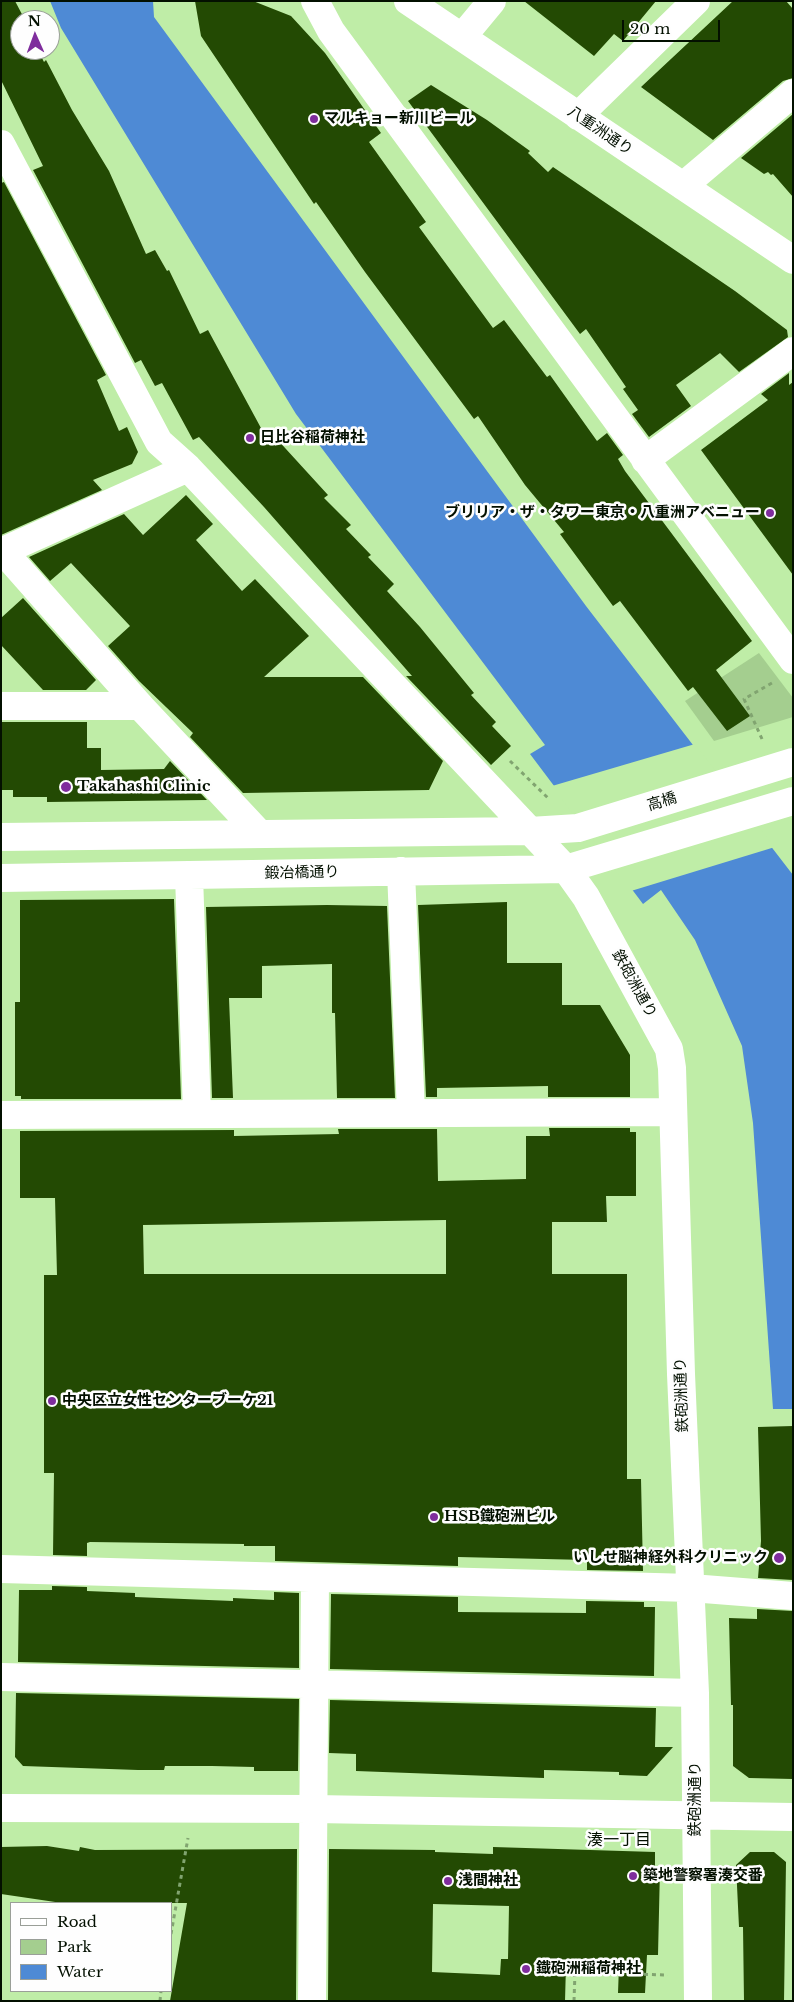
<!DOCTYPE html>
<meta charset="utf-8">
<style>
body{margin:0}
#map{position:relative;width:794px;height:2002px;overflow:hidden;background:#bfeda7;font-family:"Libre Baskerville",serif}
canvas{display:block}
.frame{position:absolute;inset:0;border:2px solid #031000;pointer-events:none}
.legend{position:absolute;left:10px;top:1902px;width:162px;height:90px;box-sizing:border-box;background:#fefefe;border:1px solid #9a9f98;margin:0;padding:6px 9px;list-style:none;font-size:15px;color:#031000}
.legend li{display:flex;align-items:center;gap:10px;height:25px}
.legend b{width:25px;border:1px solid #9a9f98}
.north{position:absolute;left:10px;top:10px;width:50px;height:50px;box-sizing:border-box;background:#fefefe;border:1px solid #9a9f98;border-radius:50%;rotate:358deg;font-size:14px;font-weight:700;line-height:20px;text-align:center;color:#031000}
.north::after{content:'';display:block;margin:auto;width:18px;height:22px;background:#7f2d9d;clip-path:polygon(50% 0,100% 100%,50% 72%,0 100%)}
.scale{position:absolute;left:622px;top:20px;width:98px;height:22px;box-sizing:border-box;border:2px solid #031000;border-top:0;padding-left:6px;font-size:15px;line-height:18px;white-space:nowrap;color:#031000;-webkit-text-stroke:4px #fefefe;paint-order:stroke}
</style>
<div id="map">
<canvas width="794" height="2002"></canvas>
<div class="frame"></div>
<ul class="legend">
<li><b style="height:6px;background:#fff"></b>Road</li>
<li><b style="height:14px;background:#a4ce8f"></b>Park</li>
<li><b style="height:14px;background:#4e8ad5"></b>Water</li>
</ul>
<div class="north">N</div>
<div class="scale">20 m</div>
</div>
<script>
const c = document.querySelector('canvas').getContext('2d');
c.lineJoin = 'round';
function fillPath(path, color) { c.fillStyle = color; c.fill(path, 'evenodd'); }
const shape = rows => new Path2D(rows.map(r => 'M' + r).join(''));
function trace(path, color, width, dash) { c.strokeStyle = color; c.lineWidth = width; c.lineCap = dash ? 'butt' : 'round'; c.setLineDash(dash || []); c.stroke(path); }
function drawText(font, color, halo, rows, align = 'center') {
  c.font = font + ' "Libre Baskerville","Noto Sans JP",serif'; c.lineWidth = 5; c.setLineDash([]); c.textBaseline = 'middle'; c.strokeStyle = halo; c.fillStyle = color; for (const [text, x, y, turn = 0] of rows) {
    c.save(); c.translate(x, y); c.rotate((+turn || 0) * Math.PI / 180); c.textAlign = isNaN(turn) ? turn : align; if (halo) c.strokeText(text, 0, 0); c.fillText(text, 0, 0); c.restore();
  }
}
fillPath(shape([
 [759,653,793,698,793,717,714,741,685,701]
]), '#a4ce8f');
fillPath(shape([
 [50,1,153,1,154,17,586,606,793,875,793,1409,773,1409,753,1123,742,1046,695,940,661,890,643,904,530,754,545,745,296,414,61,28]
]), '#4e8ad5');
fillPath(shape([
 [695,744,775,847,631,891,552,786]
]), '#bfeda7');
fillPath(shape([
 [1,1,15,1,25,20,20,20,20,50,38,50,44,62,46,60,72,110,109,171,146,254,155,250,167,271,169,270,200,334,208,330,268,441,275,437,328,495,324,498,351,525,346,529,371,555,368,557,394,584,387,591,420,627,474,693,471,695,496,722,492,726,511,746,491,765,406,676,412,676,264,507,199,437,193,440,162,383,155,386,141,360,135,363,33,170,43,166,1,80],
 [195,1,253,1,291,16,325,53,381,133,369,142,426,222,419,227,493,328,504,320,547,377,550,375,597,441,607,433,623,455,618,459,625,471,752,641,716,670,750,716,727,731,693,687,688,691,620,601,613,606,560,534,564,532,525,485,478,416,474,419,365,272,316,202,314,204,201,36],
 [524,1,656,1,623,41,614,34,594,56],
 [733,1,786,1,793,9,793,78,783,81,713,140,641,87],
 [431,85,487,120,530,151,528,153,548,172,553,167,735,291,787,330,788,337,739,372,720,353,676,385,691,406,649,437,632,414,638,410,623,389,626,387,586,329,580,334,408,101],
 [793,114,793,197,773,174,771,175,768,172,764,174,741,158],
 [4,182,106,375,97,380,119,431,127,427,138,452,132,464,93,480,102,490,1,535,1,183],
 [789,373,789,385,793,382,793,575,701,450,768,400,761,394],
 [186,495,213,524,196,540,242,591,255,579,309,636,264,677,363,677,443,761,429,790,243,793,190,737,193,733,139,681,108,646,130,626,71,563,50,581,29,557,124,514,143,535],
 [23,598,96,680,86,690,43,690,1,645,1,618],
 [1,722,87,722,87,748,101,748,101,770,164,769,170,761,207,800,47,802,47,797,13,797,13,790,1,790],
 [174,899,181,1099,21,1099,21,1096,15,1096,15,1002,20,1002,20,900],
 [507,902,507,963,562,963,562,1005,600,1005,630,1055,630,1097,548,1097,548,1086,437,1088,437,1097,426,1097,418,905],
 [327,905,387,906,395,1098,337,1098,335,1013,332,1013,332,964,262,966,262,998,229,998,233,1098,212,1098,206,907],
 [549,1128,630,1128,630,1132,636,1132,636,1196,606,1196,607,1222,552,1222,552,1274,627,1274,627,1479,641,1479,643,1571,587,1570,587,1560,458,1557,458,1566,275,1561,275,1546,244,1546,244,1544,90,1542,87,1543,87,1556,53,1555,54,1473,44,1473,44,1275,57,1275,55,1198,20,1198,20,1131,234,1130,234,1136,339,1134,338,1129,437,1129,438,1181,526,1179,526,1136,550,1136],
 [446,1220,446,1274,144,1274,143,1225],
 [793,1426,793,1580,758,1578,761,1541,758,1427],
 [52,1586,87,1587,87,1591,135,1593,135,1597,233,1601,233,1598,274,1600,274,1592,299,1593,299,1668,18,1662,19,1590,52,1590],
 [331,1594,458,1597,458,1612,586,1613,586,1601,644,1602,644,1607,655,1607,654,1676,330,1669],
 [757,1609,793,1611,793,1779,749,1778,733,1766,733,1705,731,1705,729,1618,757,1619],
 [16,1693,299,1699,298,1771,254,1771,254,1767,212,1766,165,1766,164,1770,138,1770,23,1766,15,1757],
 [330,1700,656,1708,655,1747,673,1747,647,1776,619,1775,619,1772,544,1770,544,1778,356,1771,356,1754,329,1753],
 [47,1846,79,1851,80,1847,95,1850,297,1849,296,2001,170,2001,187,1903,62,1903,1,1894,1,1847],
 [493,1847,655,1852,655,1868,660,1868,658,1955,647,1955,645,1993,618,1993,619,1966,566,1965,565,2001,328,2001,329,1849,435,1850,435,1852,493,1854],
 [433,1904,509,1906,508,1959,501,1959,500,1975,432,1972],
 [750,1852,774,1852,786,1862,784,2001,744,2001,743,1927,739,1927,736,1865]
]), '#234a03');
trace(shape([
 [762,739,744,699,772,683],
 [510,761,548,798],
 [171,1934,188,1838],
 [556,1972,668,1975],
 [160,2001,161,1991],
 [574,2001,575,1972]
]), '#81a470', 3, [4, 4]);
trace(shape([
 [315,1,331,31,793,660],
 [408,1,793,260],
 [463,36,492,1],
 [578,116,696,1],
 [1,144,159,442,188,468,566,869,586,897,669,1049,672,1068,681,1374,695,1693,698,2001],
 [683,186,793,93],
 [645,460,793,351],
 [3,551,140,706,258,832],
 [1,552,188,468],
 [1,706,140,706],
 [1,837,530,831,578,828,793,762],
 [401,871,411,1113],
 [189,875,197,1114],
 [1,878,566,869,793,801],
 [1,1115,673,1112],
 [1,1569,691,1588,793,1596],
 [1,1677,695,1693],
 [1,1808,314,1809,793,1817],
 [312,2001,315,1578]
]), '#fff', 28);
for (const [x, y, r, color] of [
 [314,119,5,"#7f2d9d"],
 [250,438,5,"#7f2d9d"],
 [770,513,5,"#7f2d9d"],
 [66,787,6,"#7f2d9d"],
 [52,1401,5,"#7f2d9d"],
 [434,1517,5,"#7f2d9d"],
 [779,1558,6,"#7f2d9d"],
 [633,1876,5,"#7f2d9d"],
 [448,1881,5,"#7f2d9d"],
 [526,1969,5,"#7f2d9d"]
]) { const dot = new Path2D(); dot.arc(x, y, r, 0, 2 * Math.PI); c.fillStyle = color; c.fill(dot); trace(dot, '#fefefe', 2); }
drawText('bold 15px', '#031000', '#fefefe', [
 ["マルキョー新川ビール",324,119],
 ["日比谷稲荷神社",260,438],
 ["ブリリア・ザ・タワー東京・八重洲アベニュー",760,513,"right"],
 ["Takahashi Clinic",77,787],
 ["中央区立女性センターブーケ21",62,1401],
 ["HSB鐵砲洲ビル",444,1517],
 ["いしせ脳神経外科クリニック",768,1558,"right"],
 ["築地警察署湊交番",643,1876],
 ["浅間神社",458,1881],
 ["鐡砲洲稲荷神社",536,1969]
], 'left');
drawText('15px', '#031000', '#fefefe', [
 ["八重洲通り",600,131,34],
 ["高橋",662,802,-17],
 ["鍛冶橋通り",302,873,-1],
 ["鉄砲洲通り",634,984,61],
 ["鉄砲洲通り",682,1395,-92],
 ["鉄砲洲通り",696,1799,-90]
]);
drawText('16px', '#031000', '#fefefe', [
 ["湊一丁目",619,1840]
]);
</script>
